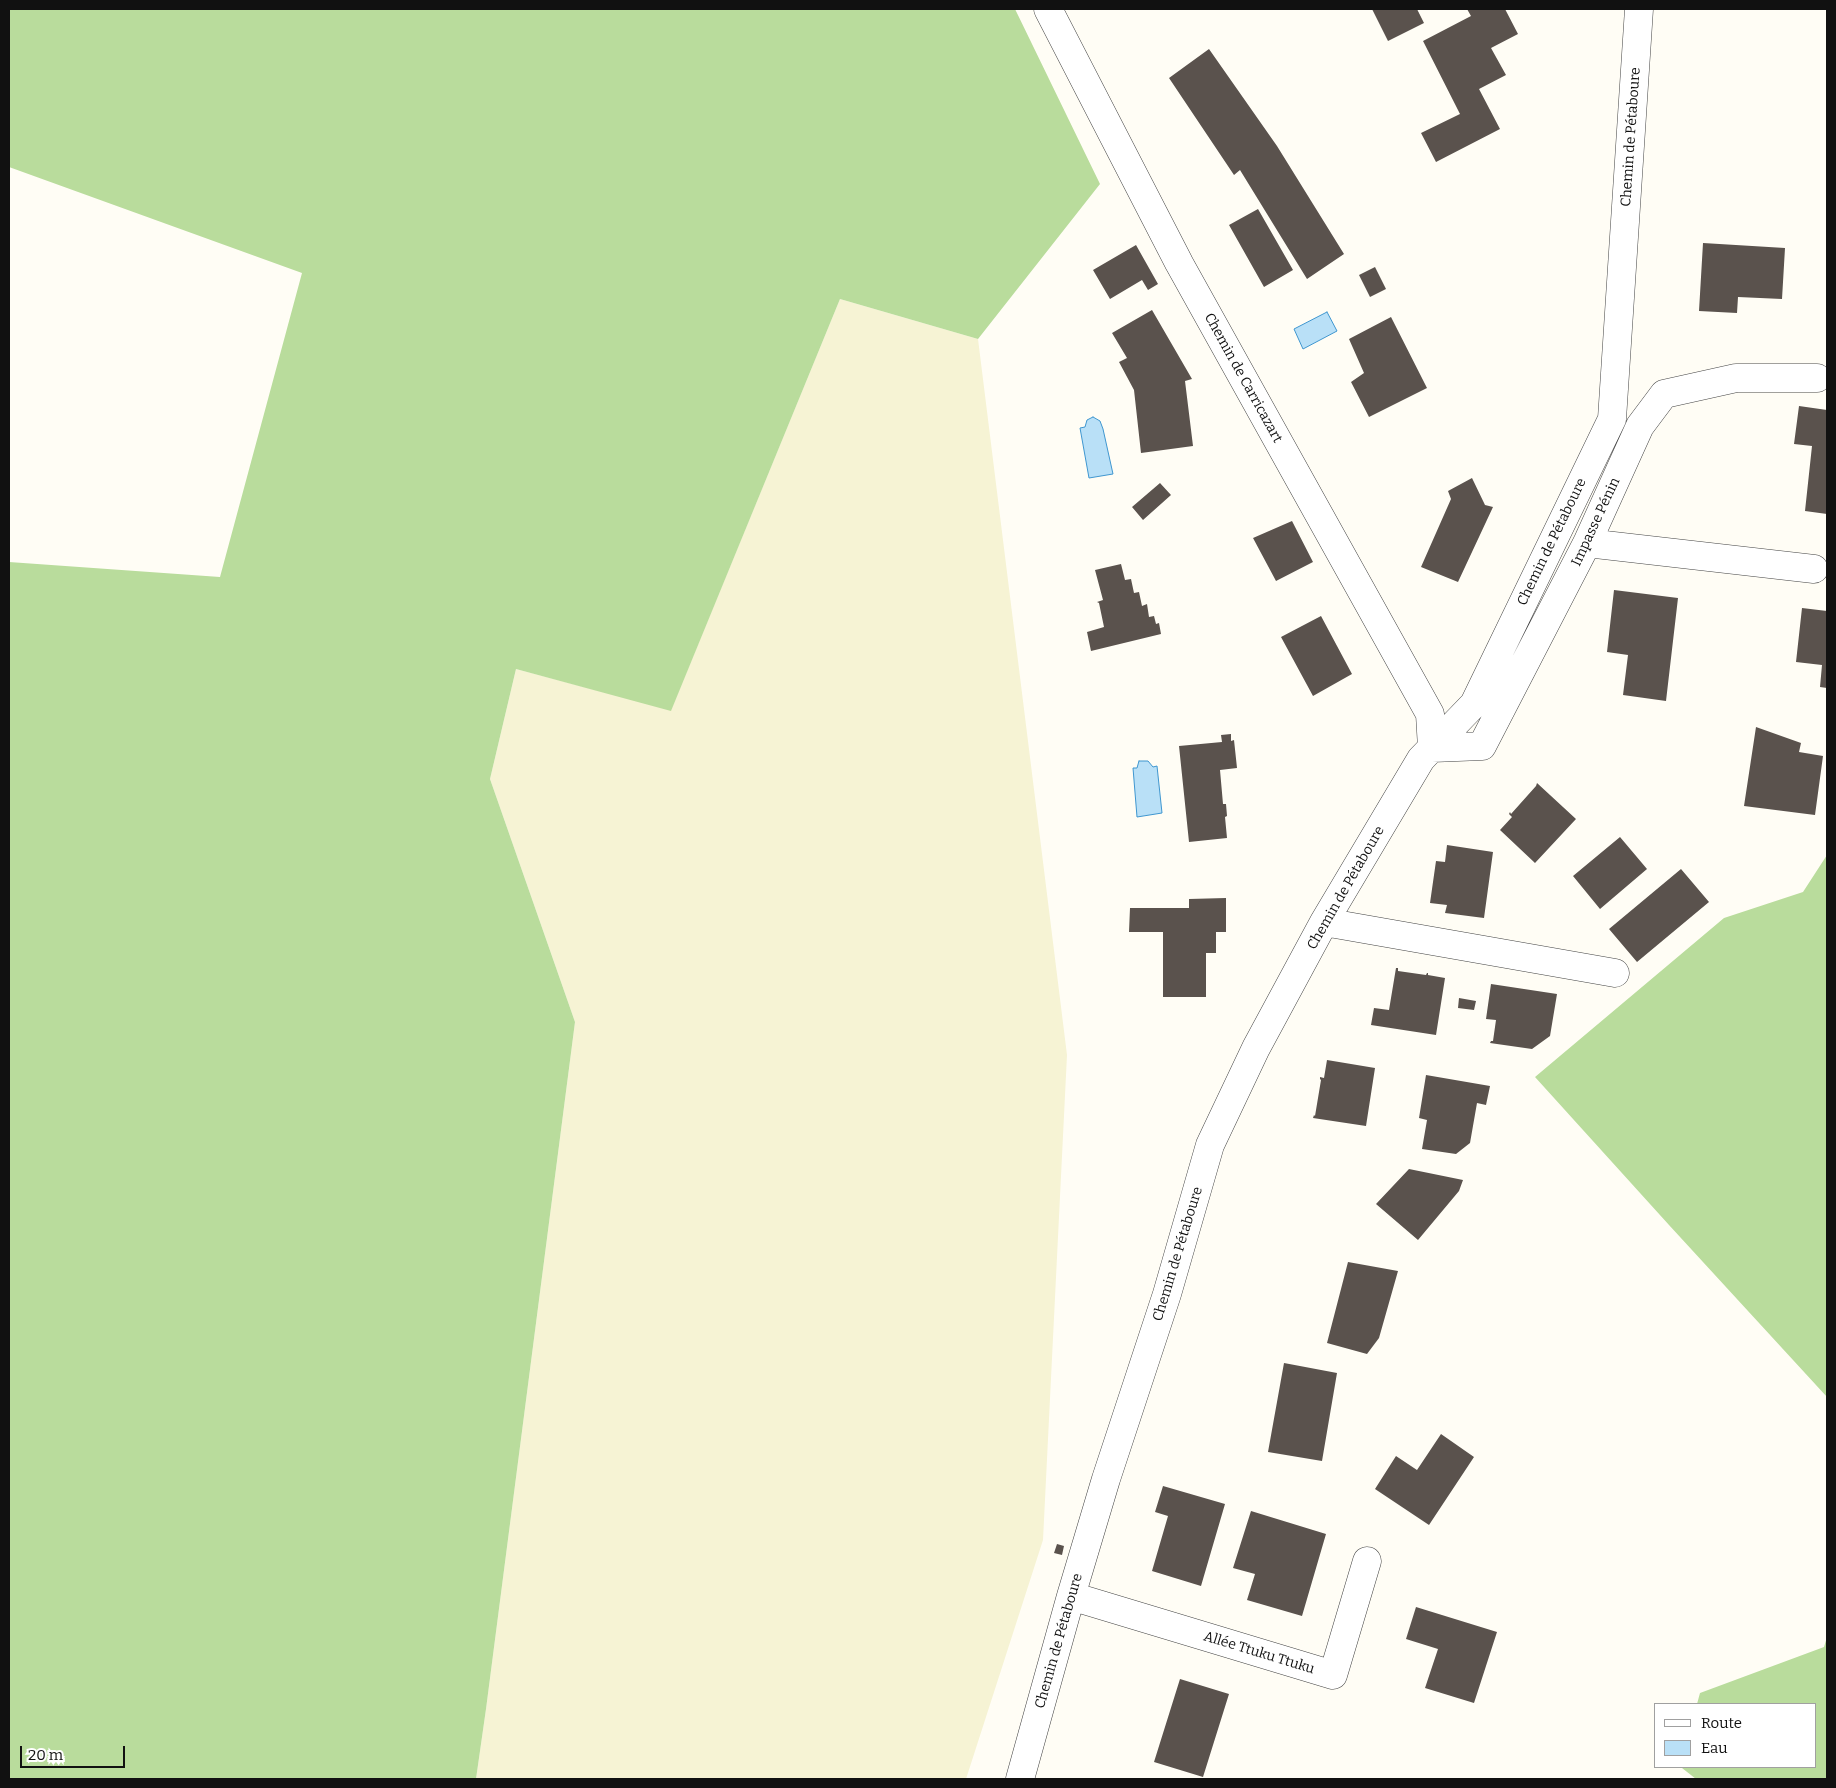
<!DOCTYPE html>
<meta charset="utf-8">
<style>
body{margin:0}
#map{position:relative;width:1836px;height:1788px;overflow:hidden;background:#fffdf5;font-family:Bitter,serif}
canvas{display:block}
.frame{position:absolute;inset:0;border:10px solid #111;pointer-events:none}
.legend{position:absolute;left:1654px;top:1703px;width:162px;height:65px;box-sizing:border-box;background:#fff;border:1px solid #a0a0a0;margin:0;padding:6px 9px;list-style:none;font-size:15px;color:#111}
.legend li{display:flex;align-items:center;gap:10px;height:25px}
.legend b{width:25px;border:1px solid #a0a0a0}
.scale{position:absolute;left:20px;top:1746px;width:105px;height:22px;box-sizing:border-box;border:2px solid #111;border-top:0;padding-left:6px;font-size:15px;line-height:18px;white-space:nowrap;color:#111;-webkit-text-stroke:4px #fff;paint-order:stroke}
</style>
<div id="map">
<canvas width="1836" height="1788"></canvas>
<div class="frame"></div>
<ul class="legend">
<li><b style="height:6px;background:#fff"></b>Route</li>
<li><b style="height:14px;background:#b9e0f7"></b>Eau</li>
</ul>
<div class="scale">20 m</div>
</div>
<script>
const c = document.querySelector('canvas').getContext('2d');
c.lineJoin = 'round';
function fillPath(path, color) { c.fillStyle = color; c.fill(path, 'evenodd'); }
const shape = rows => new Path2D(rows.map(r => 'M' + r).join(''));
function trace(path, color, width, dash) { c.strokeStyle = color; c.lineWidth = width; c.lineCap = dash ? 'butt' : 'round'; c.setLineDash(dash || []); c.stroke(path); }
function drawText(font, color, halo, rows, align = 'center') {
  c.font = font + ' Bitter,serif'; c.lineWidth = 5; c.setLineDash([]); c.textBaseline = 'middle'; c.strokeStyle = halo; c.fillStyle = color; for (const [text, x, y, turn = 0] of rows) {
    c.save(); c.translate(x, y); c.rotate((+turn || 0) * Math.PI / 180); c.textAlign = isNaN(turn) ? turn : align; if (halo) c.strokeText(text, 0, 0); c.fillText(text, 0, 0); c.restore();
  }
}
fillPath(shape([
 [840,299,978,339,1067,1055,1043,1540,966,1779,476,1779,486,1709,575,1022,490,779,516,669,671,710]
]), '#f6f3d4');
fillPath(shape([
 [9,9,1015,9,1100,184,978,339,840,299,671,711,516,669,490,779,575,1022,486,1709,476,1779,9,1779,9,562,220,577,302,273,9,167],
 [1827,855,1827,1397,1669,1225,1535,1077,1724,918,1803,892],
 [1827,1637,1827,1779,1696,1779,1682,1768,1682,1767,1815,1767,1815,1704,1697,1704,1700,1693,1824,1647]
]), '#b9dc9c');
const water = shape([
 [1327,312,1337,331,1303,349,1294,329,1327,312],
 [1093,417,1100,421,1103,429,1113,474,1089,478,1080,428,1085,427,1087,420,1093,417],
 [1139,761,1148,761,1153,767,1157,766,1162,813,1137,817,1133,768,1137,768,1139,761]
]);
fillPath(water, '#b9e0f7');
trace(water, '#3f96cf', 1);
fillPath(shape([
 [1372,9,1417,9,1424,23,1388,41],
 [1467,9,1505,9,1518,34,1491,48,1506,75,1479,89,1500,129,1436,162,1421,133,1460,114,1423,41,1471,16],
 [1209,49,1277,146,1344,254,1307,279,1240,170,1234,175,1169,78],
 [1258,209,1293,270,1264,287,1229,225],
 [1703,243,1785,248,1782,299,1738,297,1737,313,1699,311],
 [1136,245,1158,284,1148,290,1142,280,1110,299,1093,270],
 [1375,267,1386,289,1370,297,1359,275],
 [1152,310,1192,379,1185,381,1193,446,1141,453,1134,390,1119,362,1127,358,1112,333],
 [1391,317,1427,388,1369,417,1351,382,1364,373,1349,339],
 [1799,406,1827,410,1827,514,1805,511,1812,446,1794,444],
 [1472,478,1485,505,1493,507,1458,582,1421,567,1451,499,1448,491],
 [1160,483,1171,495,1143,520,1132,507],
 [1292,521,1313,562,1276,581,1253,538],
 [1121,564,1125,580,1131,579,1134,593,1139,592,1142,606,1147,604,1149,617,1154,616,1156,624,1159,623,1161,634,1091,651,1087,632,1104,627,1099,603,1097,602,1103,600,1095,570],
 [1614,590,1678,598,1666,701,1623,695,1628,655,1607,652],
 [1802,608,1827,611,1827,688,1820,687,1822,665,1796,662],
 [1321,616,1352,674,1313,696,1281,637],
 [1756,727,1801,743,1799,752,1823,756,1815,815,1744,806],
 [1231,734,1231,741,1234,740,1237,768,1220,770,1223,804,1226,804,1227,816,1225,817,1227,838,1189,842,1179,746,1222,742,1221,735],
 [1537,783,1576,819,1535,863,1500,830,1512,817,1509,814,1510,812,1511,814,1536,786],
 [1620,837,1647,869,1600,909,1573,876],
 [1447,845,1493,852,1484,918,1445,913,1447,905,1430,903,1436,861,1445,862],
 [1681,869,1709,902,1637,962,1609,929],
 [1226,898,1226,932,1216,932,1216,953,1206,953,1206,997,1163,997,1163,932,1129,932,1130,908,1189,908,1189,899],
 [1396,968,1398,968,1398,971,1426,975,1427,973,1428,973,1428,975,1445,978,1436,1035,1371,1025,1374,1008,1389,1010],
 [1491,984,1557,994,1550,1036,1532,1049,1490,1043,1491,1041,1493,1041,1496,1020,1486,1019],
 [1459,998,1476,1001,1474,1010,1458,1008],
 [1327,1060,1375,1068,1366,1126,1313,1118,1314,1115,1315,1116,1321,1080,1320,1079,1320,1077,1324,1078],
 [1426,1075,1490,1086,1486,1105,1477,1103,1470,1143,1456,1154,1422,1149,1427,1120,1419,1118],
 [1409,1169,1463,1180,1459,1191,1418,1240,1376,1204],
 [1348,1262,1398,1271,1379,1338,1367,1354,1327,1343],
 [1284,1363,1337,1373,1322,1461,1268,1452],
 [1441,1434,1474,1457,1429,1525,1375,1489,1396,1456,1417,1470],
 [1163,1486,1225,1504,1201,1586,1152,1571,1168,1516,1155,1512],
 [1251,1511,1326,1534,1302,1616,1247,1600,1255,1574,1233,1568],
 [1057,1544,1064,1546,1062,1555,1054,1553],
 [1416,1607,1497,1632,1474,1703,1425,1688,1438,1649,1406,1639],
 [1180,1679,1229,1694,1203,1777,1154,1762]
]), '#5a524d');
const minor = shape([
 [1048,9,1179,263,1430,714,1432,748],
 [1587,543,1814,569],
 [1432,748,1482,746,1587,543,1640,426,1664,394,1736,378,1817,378],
 [1324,922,1615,973],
 [1071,1596,1333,1675,1367,1561],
 [1020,1779,1071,1596,1106,1479,1167,1294,1210,1145,1256,1048,1324,922,1421,759,1474,704,1612,419,1639,9]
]);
trace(minor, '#444', 29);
trace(minor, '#fff', 28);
drawText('14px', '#111', '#fff', [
 ["Chemin de Pétaboure",1631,137,-86],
 ["Chemin de Carricazart",1243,378,61],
 ["Impasse Pénin",1596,522,-65],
 ["Chemin de Pétaboure",1552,542,-64],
 ["Chemin de Pétaboure",1346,888,-60],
 ["Chemin de Pétaboure",1178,1254,-73],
 ["Chemin de Pétaboure",1059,1641,-74],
 ["Allée Ttuku Ttuku",1259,1653,17]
]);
</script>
